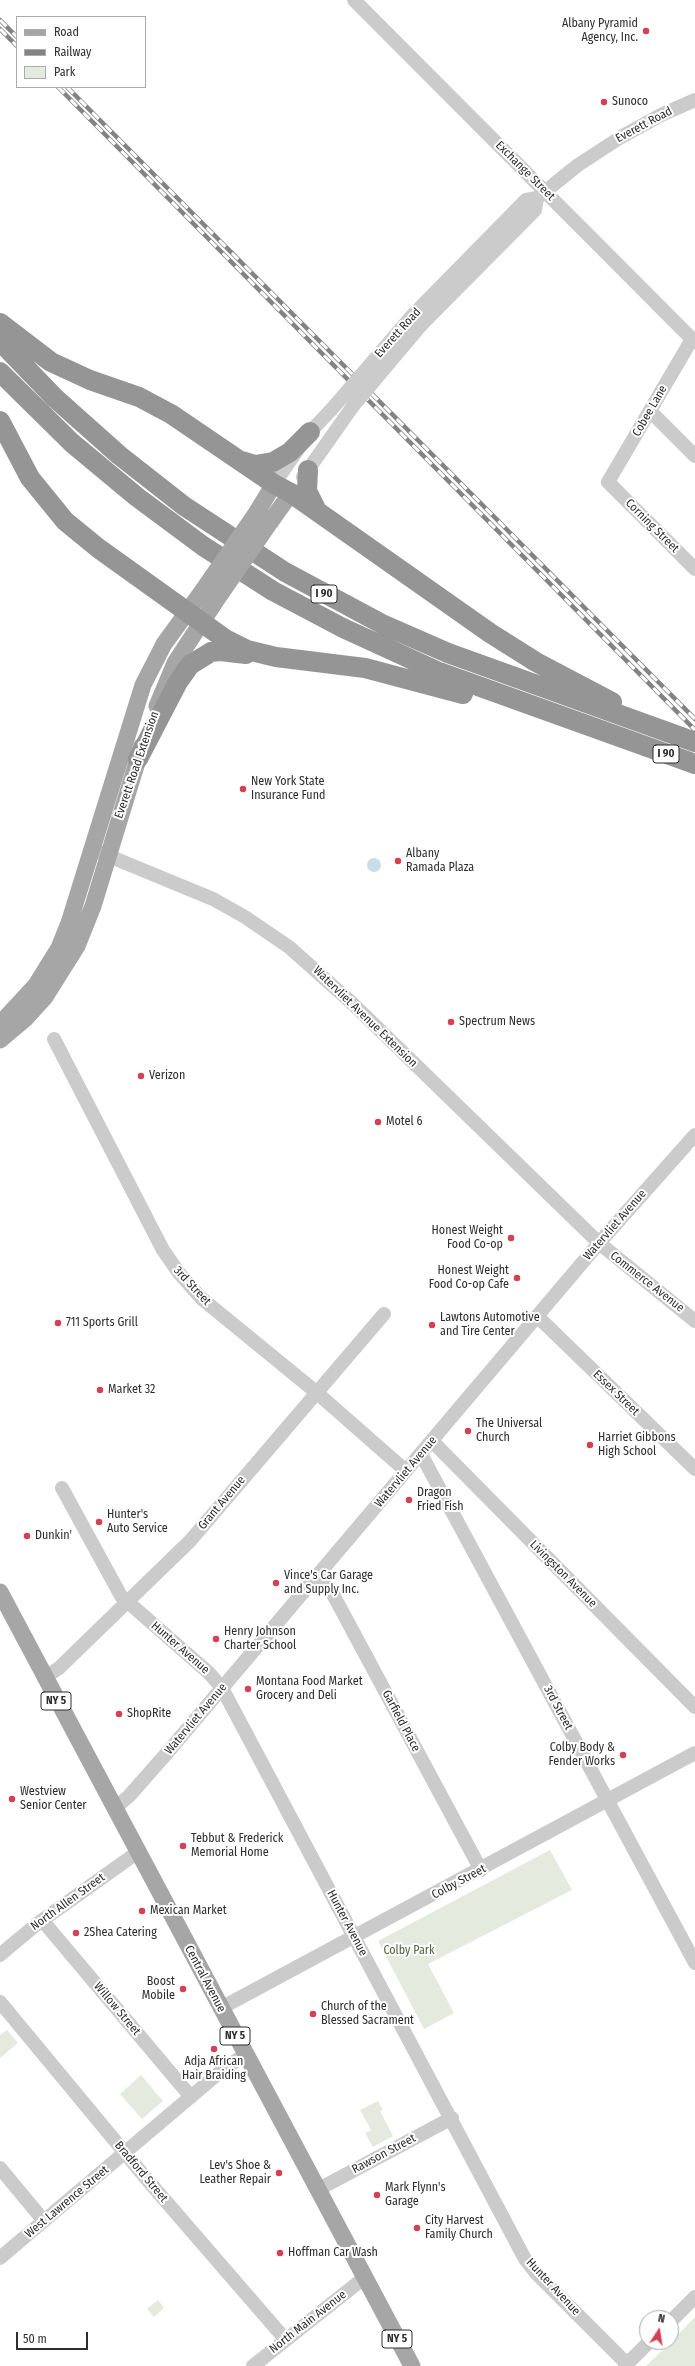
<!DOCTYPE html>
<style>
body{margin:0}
#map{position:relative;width:695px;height:2366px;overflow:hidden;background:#fff;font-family:"Fira Sans Condensed",sans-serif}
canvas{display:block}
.legend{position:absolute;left:16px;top:16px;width:130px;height:72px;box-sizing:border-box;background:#fff;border:1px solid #ababab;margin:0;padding:5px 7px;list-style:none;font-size:12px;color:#2e2e2e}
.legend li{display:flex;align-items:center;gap:8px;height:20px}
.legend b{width:20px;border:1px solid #ababab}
.north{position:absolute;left:639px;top:2310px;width:40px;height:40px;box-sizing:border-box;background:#fff;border:1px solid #ababab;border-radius:50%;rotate:12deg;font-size:11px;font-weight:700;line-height:16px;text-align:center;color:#2e2e2e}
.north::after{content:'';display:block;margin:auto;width:14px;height:18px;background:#d34155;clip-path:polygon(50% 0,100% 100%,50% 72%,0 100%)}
.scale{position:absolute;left:16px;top:2332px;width:72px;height:18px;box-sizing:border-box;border:2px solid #2e2e2e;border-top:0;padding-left:5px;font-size:12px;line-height:14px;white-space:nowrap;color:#2e2e2e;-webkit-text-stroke:3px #fff;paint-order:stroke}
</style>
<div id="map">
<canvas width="695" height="2366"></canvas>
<ul class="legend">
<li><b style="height:5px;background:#a6a6a6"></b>Road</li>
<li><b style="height:5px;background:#838383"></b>Railway</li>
<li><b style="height:11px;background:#e4eadd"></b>Park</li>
</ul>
<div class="north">N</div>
<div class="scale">50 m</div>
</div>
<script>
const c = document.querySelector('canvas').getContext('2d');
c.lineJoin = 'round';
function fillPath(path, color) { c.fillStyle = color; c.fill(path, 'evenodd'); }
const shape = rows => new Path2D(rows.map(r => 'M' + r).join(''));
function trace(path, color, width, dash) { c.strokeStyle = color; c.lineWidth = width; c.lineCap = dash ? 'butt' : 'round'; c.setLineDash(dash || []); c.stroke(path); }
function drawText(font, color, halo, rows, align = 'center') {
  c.font = font + ' "Fira Sans Condensed",sans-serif'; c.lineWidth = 4; c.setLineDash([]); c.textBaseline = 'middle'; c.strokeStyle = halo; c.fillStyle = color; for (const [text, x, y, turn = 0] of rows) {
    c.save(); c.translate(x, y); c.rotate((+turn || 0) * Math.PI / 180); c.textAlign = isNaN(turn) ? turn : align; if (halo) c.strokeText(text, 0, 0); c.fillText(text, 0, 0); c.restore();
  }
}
fillPath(shape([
 [550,1850,572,1890,428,1964,454,2013,424,2029,378,1941],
 [7,2030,18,2043,0,2058,0,2035],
 [141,2075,163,2101,142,2119,120,2094],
 [378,2101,383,2110,380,2111,393,2136,373,2147,365,2133,371,2130,360,2110],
 [158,2300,164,2308,154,2317,147,2309],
 [695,2317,695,2366,646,2366,671,2342]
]), '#e4eadd');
fillPath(shape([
 '367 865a7 7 0 1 1 14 0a7 7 0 1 1-14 0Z'
]), '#cbdee8');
trace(shape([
 [354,0,695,342],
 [411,317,526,200,537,198,578,165,621,137,661,115,695,100],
 [421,325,535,210,537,198],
 [692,339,608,482,695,569],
 [650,411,695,456],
 [303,477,353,406],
 [274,484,310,432,331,410],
 [99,852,213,899,245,917,289,947,353,1004,599,1243,695,1321],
 [54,1039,163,1250,179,1273,201,1298,316,1392,406,1471],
 [537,1316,695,1469],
 [432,1441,695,1707],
 [421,1454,695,1963],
 [62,1488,121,1596,209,1673,222,1688,525,2259,536,2273,627,2364],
 [321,1572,481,1870],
 [44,1678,59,1668,190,1541,384,1314],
 [115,1808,129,1796,167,1753,599,1243,695,1135],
 [42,1920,191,2097],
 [0,1955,37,1924,138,1852],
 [0,2002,150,2183,285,2339],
 [221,2008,695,1753],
 [0,2168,44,2221],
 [317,2190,452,2118],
 [0,2258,226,2067,245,2055],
 [671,2321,695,2297],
 [253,2366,364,2278],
 [625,2366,649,2342]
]), '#cbcbcb', 14);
trace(shape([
 [257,512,274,484],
 [271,521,291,493],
 [157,706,175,663,215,602],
 [0,1024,36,985,59,948,69,923,143,685,164,644,201,593],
 [0,1040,25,1019,45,997,77,946,93,906,142,746],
 [0,1592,412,2366]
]), '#a6a6a6', 17);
trace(shape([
 [0,323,51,362,90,380,139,397,171,414,274,484,291,493,490,633,536,662,612,702],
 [0,341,55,398,119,455,184,506,285,572,384,625,448,653,695,742],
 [0,372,72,443,137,497,203,546,273,591,343,628,439,672,695,764],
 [0,421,30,478,65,521,98,548,225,639,247,650,276,657,365,668,463,694],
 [242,461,255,465,273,462,290,452,310,432],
 [308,470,307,491,317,511],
 [138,759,178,682,190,665,211,652,220,651,246,654]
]), '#959595', 20);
const rail = shape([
 [0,20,17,37],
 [0,29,17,46],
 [58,87,695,730],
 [67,87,695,719]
]);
trace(rail, '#838383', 4.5);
trace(rail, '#fff', 3, [9]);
trace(shape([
 [353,406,421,325],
 [331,410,411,317]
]), '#cbcbcb', 14);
trace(shape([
 [201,593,257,512],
 [215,602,271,521]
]), '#a6a6a6', 17);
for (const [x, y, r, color] of [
 [646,31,4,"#d34155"],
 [604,102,4,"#d34155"],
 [243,789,4,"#d34155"],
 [398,861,4,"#d34155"],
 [451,1022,4,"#d34155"],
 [141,1076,4,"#d34155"],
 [378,1122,4,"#d34155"],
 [511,1238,4,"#d34155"],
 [517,1278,4,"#d34155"],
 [58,1323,4,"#d34155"],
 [432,1325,4,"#d34155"],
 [100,1390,4,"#d34155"],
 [468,1431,4,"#d34155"],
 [590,1445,4,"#d34155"],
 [409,1500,4,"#d34155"],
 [99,1522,4,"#d34155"],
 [27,1536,4,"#d34155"],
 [276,1583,4,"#d34155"],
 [216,1639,4,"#d34155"],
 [248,1689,4,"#d34155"],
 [119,1714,4,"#d34155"],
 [623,1755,4,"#d34155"],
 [12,1799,4,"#d34155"],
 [183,1846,4,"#d34155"],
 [142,1911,4,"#d34155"],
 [76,1933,4,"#d34155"],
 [183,1989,4,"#d34155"],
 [313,2014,4,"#d34155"],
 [214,2049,4,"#d34155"],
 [279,2173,4,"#d34155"],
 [377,2195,4,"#d34155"],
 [417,2228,4,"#d34155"],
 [280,2253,4,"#d34155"]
]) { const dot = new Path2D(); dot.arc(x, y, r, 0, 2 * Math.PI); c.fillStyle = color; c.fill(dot); trace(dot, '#fff', 1.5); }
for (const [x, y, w] of [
 [324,594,26],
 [666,754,26],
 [56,1701,30],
 [235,2036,30],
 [397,2339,30]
]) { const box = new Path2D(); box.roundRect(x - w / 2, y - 9, w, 18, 3); c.fillStyle = '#fff'; c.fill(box); trace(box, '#2e2e2e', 1); }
drawText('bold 11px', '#2e2e2e', null, [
 ["I 90",324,594],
 ["I 90",666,754],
 ["NY 5",56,1701],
 ["NY 5",235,2036],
 ["NY 5",397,2339]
]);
drawText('12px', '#2e2e2e', '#fff', [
 ["Albany Pyramid",638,24,"right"],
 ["Agency, Inc.",638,38,"right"],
 ["Sunoco",612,102],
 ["New York State",251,782],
 ["Insurance Fund",251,796],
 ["Albany",406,854],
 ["Ramada Plaza",406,868],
 ["Spectrum News",459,1022],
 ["Verizon",149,1076],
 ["Motel 6",386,1122],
 ["Honest Weight",503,1231,"right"],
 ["Food Co-op",503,1245,"right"],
 ["Honest Weight",509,1271,"right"],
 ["Food Co-op Cafe",509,1285,"right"],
 ["Lawtons Automotive",440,1318],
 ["and Tire Center",440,1332],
 ["711 Sports Grill",66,1323],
 ["Market 32",108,1390],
 ["The Universal",476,1424],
 ["Church",476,1438],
 ["Harriet Gibbons",598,1438],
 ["High School",598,1452],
 ["Dragon",417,1493],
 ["Fried Fish",417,1507],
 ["Hunter's",107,1515],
 ["Auto Service",107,1529],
 ["Dunkin'",35,1536],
 ["Vince's Car Garage",284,1576],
 ["and Supply Inc.",284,1590],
 ["Henry Johnson",224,1632],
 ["Charter School",224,1646],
 ["Montana Food Market",256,1682],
 ["Grocery and Deli",256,1696],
 ["ShopRite",127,1714],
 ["Colby Body &",615,1748,"right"],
 ["Fender Works",615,1762,"right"],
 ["Westview",20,1792],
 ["Senior Center",20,1806],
 ["Tebbut & Frederick",191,1839],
 ["Memorial Home",191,1853],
 ["Mexican Market",150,1911],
 ["2Shea Catering",84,1933],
 ["Boost",175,1982,"right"],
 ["Mobile",175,1996,"right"],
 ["Church of the",321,2007],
 ["Blessed Sacrament",321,2021],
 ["Adja African",214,2062,"center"],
 ["Hair Braiding",214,2076,"center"],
 ["Lev's Shoe &",271,2166,"right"],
 ["Leather Repair",271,2180,"right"],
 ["Mark Flynn's",385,2188],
 ["Garage",385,2202],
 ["City Harvest",425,2221],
 ["Family Church",425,2235],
 ["Hoffman Car Wash",288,2253]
], 'left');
drawText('12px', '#2e2e2e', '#fff', [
 ["Everett Road",644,125,-28],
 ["Exchange Street",525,171,45],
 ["Everett Road",398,333,-48],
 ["Cobee Lane",650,411,-60],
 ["Corning Street",652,526,45],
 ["Everett Road Extension",137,765,-71],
 ["Watervliet Avenue Extension",365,1017,44],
 ["Watervliet Avenue",615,1225,-49],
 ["Commerce Avenue",647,1282,38],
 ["3rd Street",192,1286,47],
 ["Essex Street",616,1393,44],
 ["Watervliet Avenue",406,1472,-50],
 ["Grant Avenue",222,1503,-50],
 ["Livingston Avenue",563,1574,45],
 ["Hunter Avenue",180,1648,41],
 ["3rd Street",558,1708,62],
 ["Watervliet Avenue",196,1719,-50],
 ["Garfield Place",401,1721,62],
 ["Colby Street",459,1882,-28],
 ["North Allen Street",68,1902,-36],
 ["Hunter Avenue",347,1923,62],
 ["Central Avenue",205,1979,62],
 ["Willow Street",117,2009,50],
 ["Rawson Street",384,2154,-28],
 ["Bradford Street",141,2172,50],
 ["West Lawrence Street",67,2202,-40],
 ["Hunter Avenue",553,2287,47],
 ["North Main Avenue",308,2322,-38]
]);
drawText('12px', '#536540', '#fff', [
 ["Colby Park",409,1951]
]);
</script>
